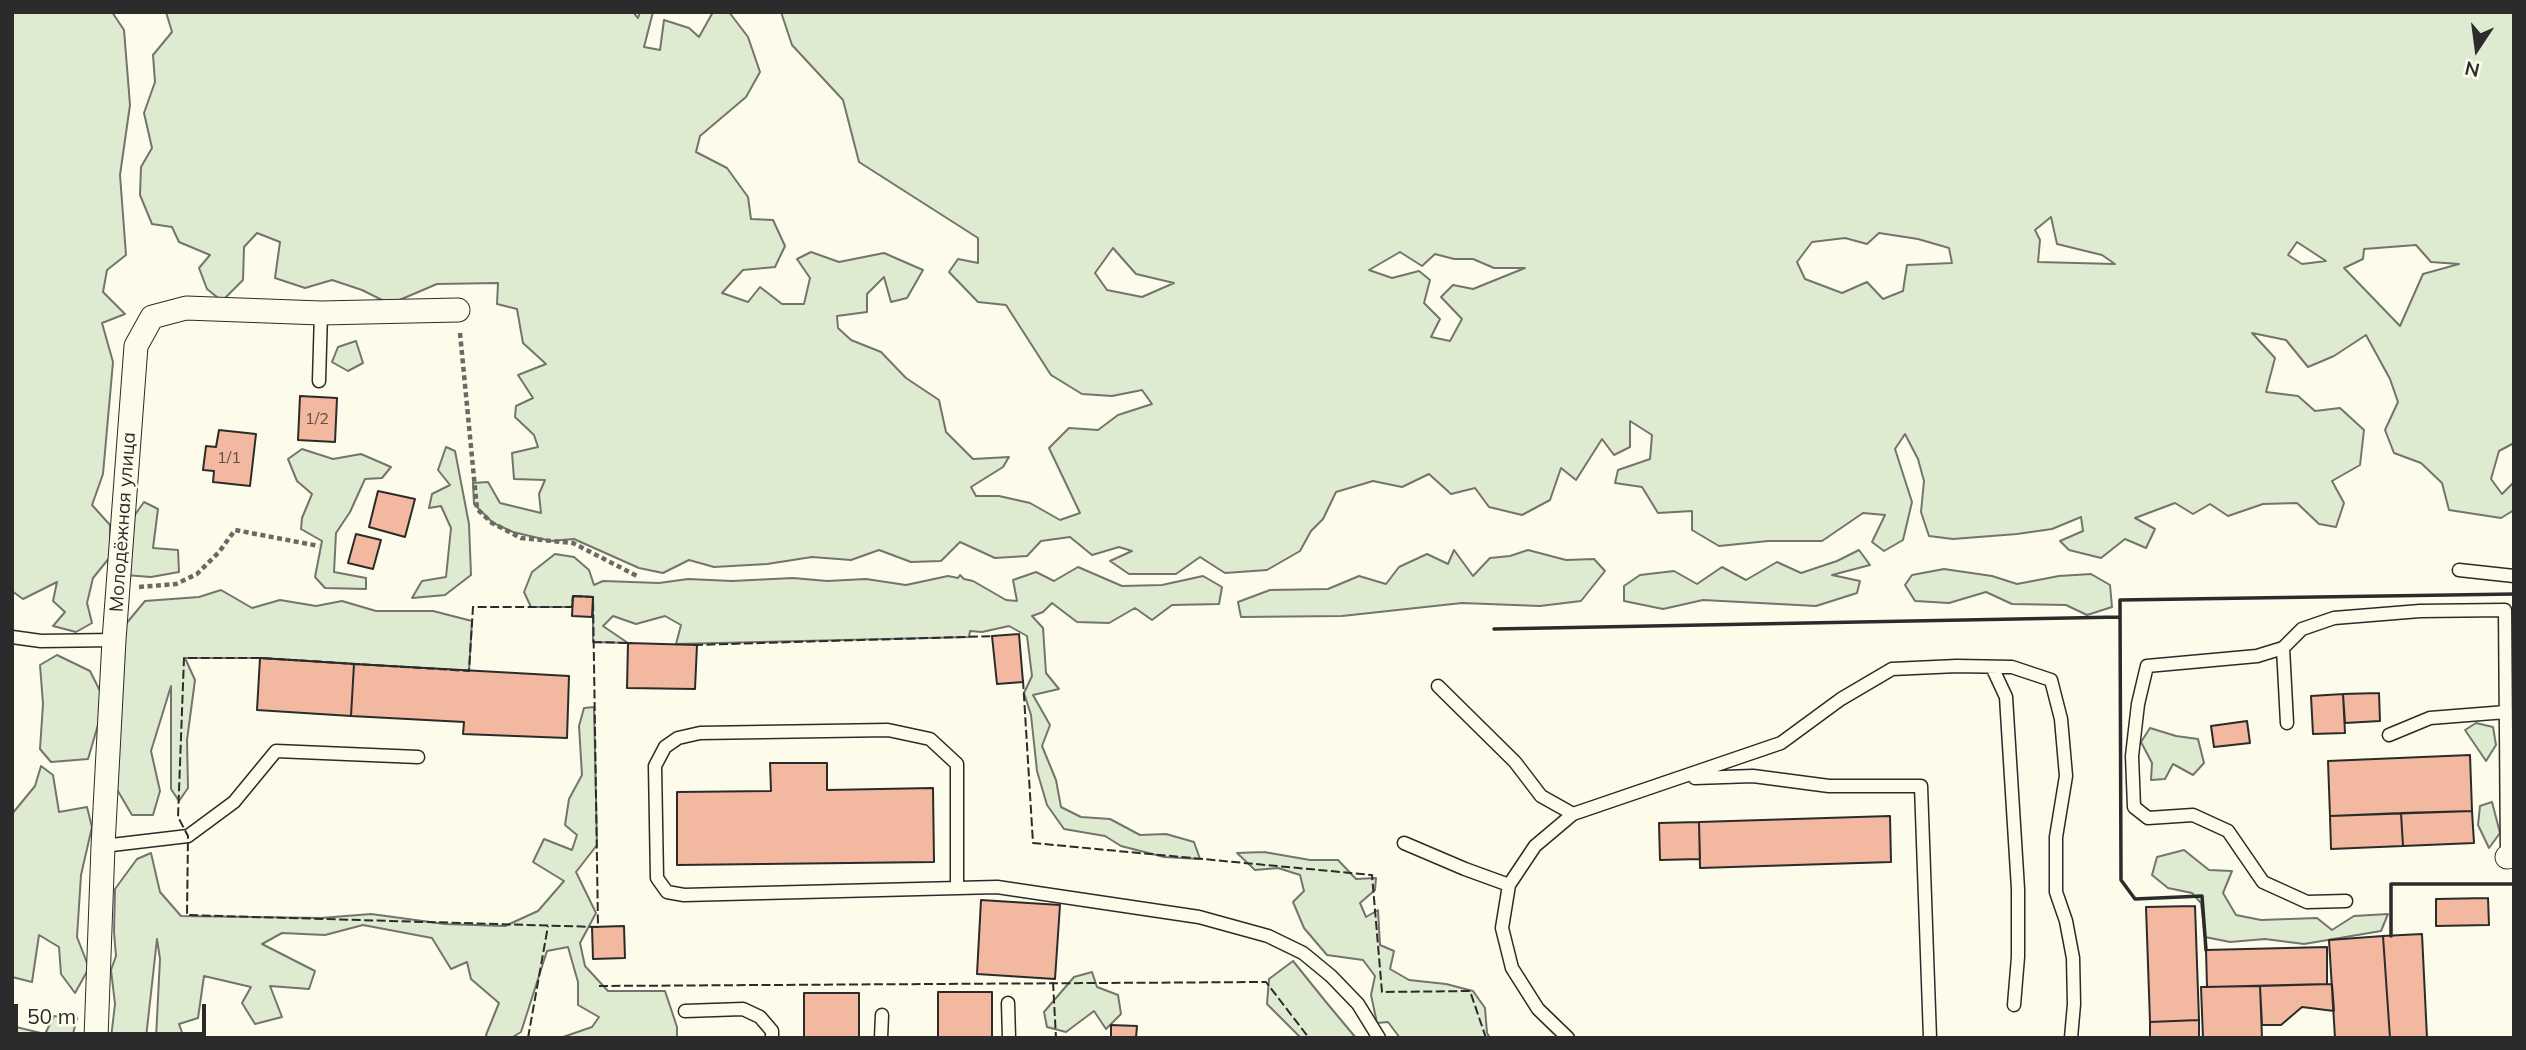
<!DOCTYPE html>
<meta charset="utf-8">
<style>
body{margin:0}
#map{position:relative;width:2526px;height:1050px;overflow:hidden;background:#fdfbea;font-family:Mulish,sans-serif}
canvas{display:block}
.frame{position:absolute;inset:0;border:14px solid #2b2b2b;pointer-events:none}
.north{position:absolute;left:2442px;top:14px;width:70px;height:70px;-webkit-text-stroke:5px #fdfbea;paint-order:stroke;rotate:193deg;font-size:19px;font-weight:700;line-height:28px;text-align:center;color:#2b2b2b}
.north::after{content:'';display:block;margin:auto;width:24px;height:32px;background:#2b2b2b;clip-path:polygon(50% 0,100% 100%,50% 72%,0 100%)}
.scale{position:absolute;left:14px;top:1004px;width:192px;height:32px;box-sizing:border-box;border:4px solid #2b2b2b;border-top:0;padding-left:9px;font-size:21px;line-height:24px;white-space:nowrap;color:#2b2b2b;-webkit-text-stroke:5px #fdfbea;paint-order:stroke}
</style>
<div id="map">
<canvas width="2526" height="1050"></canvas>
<div class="frame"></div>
<div class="north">N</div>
<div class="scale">50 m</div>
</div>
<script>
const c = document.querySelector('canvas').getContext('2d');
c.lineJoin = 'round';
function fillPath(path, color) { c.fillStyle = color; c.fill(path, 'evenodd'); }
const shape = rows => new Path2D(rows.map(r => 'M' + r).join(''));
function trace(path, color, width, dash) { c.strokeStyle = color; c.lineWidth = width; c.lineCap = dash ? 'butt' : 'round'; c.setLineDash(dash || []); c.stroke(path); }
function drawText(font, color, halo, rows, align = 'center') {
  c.font = font + ' Mulish,sans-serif'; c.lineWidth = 5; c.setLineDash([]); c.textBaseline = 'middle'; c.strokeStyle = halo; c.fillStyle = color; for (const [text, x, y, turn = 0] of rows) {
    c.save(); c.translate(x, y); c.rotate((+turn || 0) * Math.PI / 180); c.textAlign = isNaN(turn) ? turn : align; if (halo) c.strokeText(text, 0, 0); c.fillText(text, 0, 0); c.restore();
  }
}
const green = shape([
 [12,12,112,12,124,30,130,105,120,175,126,255,107,270,103,292,125,314,102,323,113,362,103,474,92,505,110,525,110,557,93,578,87,603,92,623,76,632,53,626,65,612,53,601,57,582,23,599,12,591,12,12],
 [166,12,633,12,638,18,640,12,653,12,644,47,660,50,664,20,689,28,699,37,713,12,729,12,748,37,760,72,746,97,700,136,696,152,727,168,748,197,751,219,773,220,785,246,775,267,743,270,722,293,748,302,760,287,782,304,804,304,810,278,797,259,811,252,839,262,884,253,923,270,907,298,891,302,884,277,867,294,867,312,837,316,838,328,851,340,881,352,906,378,939,400,946,432,973,459,1009,457,1003,467,971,487,976,496,999,496,1030,503,1060,520,1080,513,1049,448,1069,428,1098,430,1118,415,1152,404,1142,390,1112,396,1082,394,1051,375,1006,305,978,302,949,272,958,259,978,263,978,238,859,162,843,100,792,45,781,12,2514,12,2514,443,2499,451,2491,479,2502,494,2514,482,2514,470,2514,510,2501,518,2449,510,2442,483,2421,463,2394,453,2385,430,2398,402,2390,379,2366,335,2334,356,2308,367,2286,340,2252,333,2275,358,2266,392,2298,396,2315,411,2340,408,2364,430,2360,465,2332,481,2344,503,2336,527,2319,524,2297,503,2263,504,2228,516,2210,504,2193,514,2175,503,2135,518,2155,529,2146,548,2125,539,2101,558,2069,550,2060,541,2083,531,2081,517,2052,529,2017,534,1953,539,1929,536,1921,512,1924,481,1918,459,1905,434,1895,449,1912,502,1903,540,1884,551,1872,542,1885,515,1863,513,1822,541,1768,541,1719,546,1692,530,1692,511,1658,513,1642,487,1615,483,1618,470,1650,459,1652,435,1630,421,1630,447,1614,455,1602,439,1576,480,1561,468,1550,500,1522,515,1489,507,1475,488,1451,494,1429,474,1402,487,1373,481,1336,492,1323,519,1311,531,1300,551,1267,570,1225,573,1200,557,1176,574,1129,574,1110,561,1132,551,1119,547,1092,555,1070,537,1041,541,1027,556,995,558,960,542,941,561,911,562,879,550,851,560,812,557,767,564,714,567,689,560,663,573,639,568,574,539,551,541,513,532,493,523,474,504,473,483,488,482,500,503,541,513,539,494,545,480,514,479,512,453,538,447,534,435,515,417,516,406,533,398,518,375,546,364,523,343,517,309,497,304,498,283,437,284,390,304,362,290,332,280,305,288,275,278,280,242,257,233,244,247,243,280,222,301,207,289,199,268,210,255,179,242,172,227,152,224,140,195,141,167,152,148,144,113,155,82,153,55,172,32,166,12],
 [2051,217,2057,244,2102,255,2115,264,2038,262,2040,240,2035,230,2051,217],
 [1879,233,1918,239,1949,248,1952,263,1907,265,1903,291,1883,299,1867,282,1842,293,1805,279,1797,262,1812,242,1845,238,1867,244,1879,233],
 [2297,242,2326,261,2302,264,2288,255,2297,242],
 [2416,245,2431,262,2459,264,2423,274,2400,326,2344,268,2363,259,2364,249,2416,245],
 [1113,248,1136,274,1174,283,1142,297,1107,290,1095,273,1113,248],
 [1400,252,1422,266,1435,254,1454,259,1473,259,1494,268,1525,268,1473,289,1453,285,1441,297,1462,319,1450,341,1431,337,1440,319,1424,303,1430,280,1419,271,1392,278,1369,270,1400,252],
 [356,341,363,363,348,371,332,362,338,347,356,341],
 [446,447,455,451,469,524,471,575,445,595,412,598,422,581,446,577,451,528,441,506,429,508,432,494,450,485,438,470,446,447],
 [302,449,333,459,361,454,391,467,382,478,365,479,350,512,336,533,334,572,366,578,366,589,325,588,315,577,322,541,301,529,302,518,312,494,297,481,288,459,302,449],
 [144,502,158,509,153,548,178,550,179,572,151,577,125,575,127,526,144,502],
 [1454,550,1473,576,1490,558,1510,556,1528,550,1566,560,1594,559,1605,571,1581,601,1540,606,1462,603,1342,616,1241,617,1238,602,1270,590,1328,589,1359,576,1386,584,1399,567,1427,554,1448,564,1454,550],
 [1859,550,1870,565,1832,575,1860,581,1857,593,1816,606,1703,600,1663,609,1624,601,1624,586,1640,575,1674,571,1697,584,1722,567,1746,580,1777,562,1801,573,1837,561,1859,550],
 [555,554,574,557,589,570,594,585,603,581,659,583,688,579,732,581,793,578,827,581,866,579,906,585,948,576,958,578,960,575,964,579,973,581,1006,600,1017,601,1013,580,1036,572,1054,581,1078,567,1122,586,1162,585,1203,576,1222,587,1219,604,1172,605,1152,620,1135,608,1109,623,1077,622,1052,603,1043,612,1032,616,1043,628,1046,673,1059,689,1033,695,1050,725,1042,746,1056,780,1061,807,1081,817,1110,819,1140,835,1166,834,1194,842,1200,859,1164,857,1121,846,1105,836,1064,829,1047,805,1037,771,1031,715,1024,693,1032,676,1027,636,1009,626,982,632,970,631,969,637,676,644,681,625,665,616,636,624,613,616,603,626,628,643,593,642,593,597,573,596,572,607,531,607,524,592,532,572,555,554],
 [1944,569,1992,576,2017,584,2059,576,2091,574,2110,585,2112,607,2087,615,2066,605,2012,604,1986,592,1949,603,1915,601,1905,585,1912,575,1944,569],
 [221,590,252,608,280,600,316,606,342,601,376,611,433,611,472,621,469,671,260,658,185,658,195,680,187,740,188,788,179,801,171,789,171,686,151,751,160,791,153,815,132,815,112,781,125,625,145,601,199,597,221,590],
 [57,655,90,671,105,701,88,759,51,762,40,749,43,704,40,665,57,655],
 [594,707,597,845,576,872,596,913,580,943,585,966,608,991,665,991,677,1027,677,1038,560,1038,592,1027,599,1017,578,1005,578,982,568,947,547,951,521,1032,511,1038,488,1038,486,1035,499,1003,471,979,467,962,451,969,432,938,363,925,325,935,282,933,262,944,315,971,309,989,270,986,282,1017,255,1024,242,1003,251,987,204,976,198,1018,179,1024,184,1038,156,1038,160,959,157,939,146,1038,111,1038,115,1004,111,970,116,956,114,932,115,889,137,859,151,853,160,892,181,916,321,918,371,914,445,924,505,926,538,911,564,881,533,862,544,839,572,850,577,835,565,825,569,799,582,775,579,726,584,708,594,707],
 [2476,723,2493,727,2496,745,2486,761,2465,730,2476,723],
 [2150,728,2176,736,2198,739,2204,763,2193,775,2173,764,2165,779,2151,780,2152,763,2141,742,2150,728],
 [41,766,53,775,59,812,87,807,92,827,81,875,77,937,89,968,75,993,61,974,59,947,39,935,32,982,12,977,12,814,35,786,41,766],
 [2492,802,2500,833,2489,848,2478,825,2480,806,2492,802],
 [2184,850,2209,870,2232,871,2223,893,2236,915,2261,920,2317,918,2332,930,2354,916,2388,914,2381,931,2304,944,2265,939,2230,942,2205,937,2201,903,2192,893,2168,888,2152,875,2157,857,2184,850],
 [1264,852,1310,860,1338,860,1356,879,1376,878,1375,890,1360,903,1366,917,1378,910,1380,945,1394,951,1390,969,1409,980,1446,984,1473,991,1485,1008,1487,1033,1490,1038,1400,1038,1388,1022,1377,1023,1371,995,1375,976,1363,960,1327,955,1304,928,1293,902,1304,891,1300,875,1278,868,1255,870,1237,853,1264,852],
 [1293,961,1326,1002,1356,1038,1301,1038,1267,1004,1269,979,1293,961],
 [1092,972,1097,987,1118,995,1121,1014,1106,1029,1094,1011,1066,1032,1047,1027,1044,1012,1074,977,1092,972],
 [54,1016,77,1018,72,1038,12,1038,12,1026,45,1034,54,1016]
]);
fillPath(green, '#deebd1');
trace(green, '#74746e', 2);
const building = shape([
 [300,396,337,398,335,442,298,440,300,396],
 [219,430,256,434,250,486,213,482,214,471,203,470,206,446,216,447,219,430],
 [378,491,415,499,405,537,369,527,378,491],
 [356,534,381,540,373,569,348,563,356,534],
 [573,596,593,597,592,617,572,616,573,596],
 [1019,634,1023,682,997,684,992,636,1019,634],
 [628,643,697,645,695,689,627,688,628,643],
 [260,658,354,664,351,716,257,710,260,658],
 [354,664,569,676,567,738,463,734,464,722,351,716,354,664],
 [2379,693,2380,721,2345,723,2343,694,2379,693],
 [2343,694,2345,733,2313,734,2311,696,2343,694],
 [2247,721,2250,743,2214,747,2211,726,2247,721],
 [2470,755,2472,811,2330,816,2328,761,2470,755],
 [770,763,827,763,827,790,933,788,934,862,677,865,677,792,771,791,770,763],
 [2472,811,2474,843,2403,846,2401,813,2472,811],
 [2401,813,2403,846,2331,849,2330,816,2401,813],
 [1890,816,1891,862,1700,868,1699,822,1890,816],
 [1699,822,1700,859,1660,860,1659,823,1699,822],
 [2488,898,2489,925,2436,926,2436,899,2488,898],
 [981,900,1060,905,1055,979,977,974,981,900],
 [2195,906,2199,1020,2150,1022,2146,907,2195,906],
 [624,926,625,958,593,959,592,927,624,926],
 [2422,934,2427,1038,2390,1038,2383,936,2422,934],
 [2383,936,2390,1038,2335,1038,2329,940,2383,936],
 [2327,947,2327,984,2207,987,2206,950,2327,947],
 [2332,984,2334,1011,2302,1007,2281,1025,2262,1025,2260,986,2332,984],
 [2260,986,2262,1038,2203,1038,2201,987,2260,986],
 [938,992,992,992,992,1038,938,1038,938,992],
 [804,993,859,993,859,1038,804,1038,804,993],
 [2199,1020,2199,1038,2150,1038,2150,1022,2199,1020],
 [1111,1025,1137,1026,1136,1038,1111,1038,1111,1025]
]);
fillPath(building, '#f2b8a0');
trace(building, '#2b2b2b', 2);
const lane = shape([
 [319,381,321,313],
 [2459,570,2514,576],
 [12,637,41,641,114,640],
 [2283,648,2287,723],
 [1992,667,2006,697,2018,889,2018,957,2014,1005],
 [1438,686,1515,762,1541,796,1573,814],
 [2389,735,2430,718,2506,712],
 [1695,778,1753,776,1829,786,1921,786,1930,1038],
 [1404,843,1465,869,1509,885],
 [103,846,188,836,234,802,276,751,418,757],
 [957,887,957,764,930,739,888,730,700,733,678,738,665,747,655,766,657,878,667,892,684,895,997,887,1199,917,1268,936,1303,953,1331,976,1358,1004,1379,1038],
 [2346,901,2307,902,2263,882,2228,831,2193,815,2148,818,2134,807,2132,756,2138,704,2147,666,2257,656,2283,648,2302,629,2334,618,2420,611,2505,610,2507,857],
 [1008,1003,1009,1038],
 [685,1011,743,1009,760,1017,772,1031,772,1038],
 [881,1038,882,1015],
 [1568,1038,1538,1009,1512,968,1502,928,1509,885,1535,846,1573,814,1781,743,1841,699,1892,669,1957,666,2012,667,2051,680,2061,719,2066,776,2056,837,2056,892,2066,921,2073,958,2074,1004,2071,1038]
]);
const street = shape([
 [2507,857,2514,856],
 [96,1038,103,846,114,640,136,346,152,317,186,308,321,313,458,310]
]);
trace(lane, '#2b2b2b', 15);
trace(street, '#2b2b2b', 25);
trace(shape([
 [460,333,477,509,492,523,521,538,573,543,639,577],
 [139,587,176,584,197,574,219,552,235,530,319,546]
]), '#6a6964', 4.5, [5, 3.5]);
trace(lane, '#fdfbea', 12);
trace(street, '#fdfbea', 23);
trace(shape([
 [573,596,593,597,598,927,187,915,188,836,178,817,184,658,260,658,469,671,473,607,572,607,573,596],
 [593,642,631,643],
 [694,645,995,636],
 [1023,680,1033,843,1372,875,1382,992,1470,991,1486,1038],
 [1053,982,1056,1038],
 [599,986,1266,982,1309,1038],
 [528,1038,548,926]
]), '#2b2b2b', 2, [9, 3.5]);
trace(shape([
 [1494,629,2120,617],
 [2391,936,2391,884,2514,884],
 [2206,950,2202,896,2135,899,2121,880,2120,600,2514,594]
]), '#2b2b2b', 3.5);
drawText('16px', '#5d4e48', null, [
 ["1/2",317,419],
 ["1/1",229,458]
]);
drawText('19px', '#2b2b2b', '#fdfbea', [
 ["Молодёжная улица",123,522,-86]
]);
</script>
